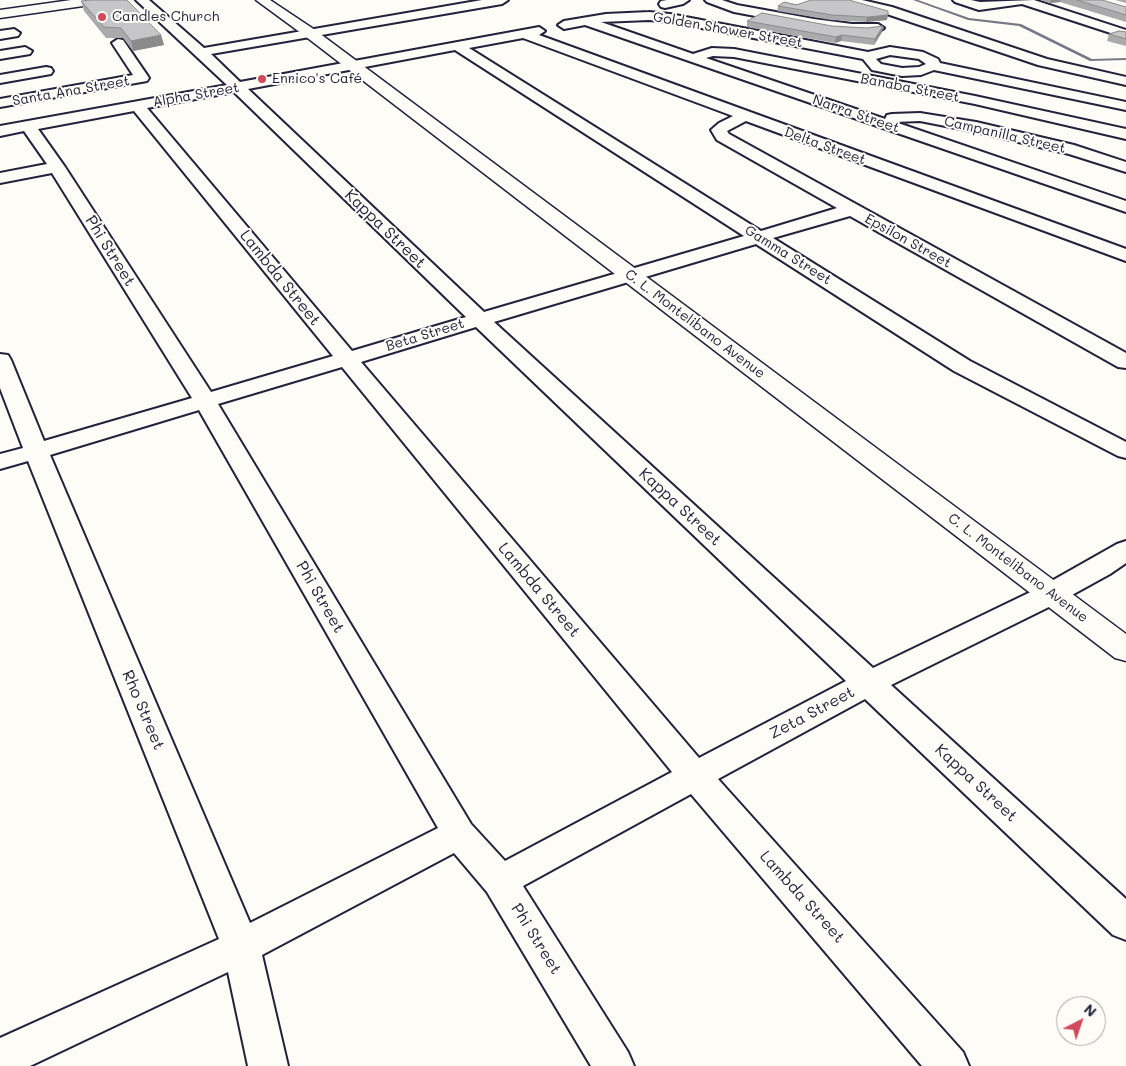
<!DOCTYPE html>
<meta charset="utf-8">
<style>
body{margin:0}
#map{position:relative;width:1126px;height:1066px;overflow:hidden;background:#fdfcf7;font-family:Mali,sans-serif}
canvas{display:block}
.north{position:absolute;left:1056px;top:996px;width:50px;height:50px;box-sizing:border-box;background:#fdfcf7;border:1px solid #a5a5ac;border-radius:50%;rotate:41deg;font-size:14px;font-weight:700;line-height:20px;text-align:center;color:#22223b}
.north::after{content:'';display:block;margin:auto;width:18px;height:22px;background:#d1495b;clip-path:polygon(50% 0,100% 100%,50% 72%,0 100%)}
</style>
<div id="map">
<canvas width="1126" height="1066"></canvas>
<div class="north">N</div>
</div>
<script>
const c = document.querySelector('canvas').getContext('2d');
c.lineJoin = 'round';
const shape = rows => new Path2D(rows.map(r => 'M' + r).join(''));
function fillPath(path, color) { c.fillStyle = color; c.fill(path, 'evenodd'); }
function trace(path, color, width, dash) { c.strokeStyle = color; c.lineWidth = width; c.lineCap = dash ? 'butt' : 'round'; c.setLineDash(dash || []); c.stroke(path); }
function drawText(font, color, halo, rows, align = 'center') {
  c.font = font + ' Mali,sans-serif'; c.lineWidth = 4; c.setLineDash([]); c.textBaseline = 'middle'; c.strokeStyle = halo; c.fillStyle = color; for (const [text, x, y, turn = 0] of rows) {
    c.save(); c.translate(x, y); c.rotate((+turn || 0) * Math.PI / 180); c.textAlign = isNaN(turn) ? turn : align; if (halo) c.strokeText(text, 0, 0); c.fillText(text, 0, 0); c.restore();
  }
}
fillPath(shape([
 [913,0,918,0,969,18,1021,24,1092,59,1126,58,1126,60,1090,61,1019,26,968,20,913,0]
]), '#787885');
const street = shape([
 [136,0,149,0,204,48,482,0,508,0,502,4,211,54,240,82,539,27,545,31,539,35,1126,249,1126,261,746,121,727,131,729,134,1126,353,1126,368,1118,367,850,216,773,238,970,361,1126,442,1126,458,1118,456,954,371,756,244,494,322,873,668,1041,587,1117,544,1126,541,1126,563,1110,574,1061,601,891,685,1126,899,1126,940,1113,935,865,699,718,779,963,1052,969,1066,922,1066,691,794,523,886,628,1052,634,1066,591,1066,487,892,454,853,262,955,288,1066,248,1066,228,972,30,1066,0,1066,0,1038,219,939,28,461,0,469,0,454,23,448,0,388,0,354,8,355,11,360,44,441,192,398,52,173,0,183,0,173,47,164,24,131,0,136,0,126,227,85,136,0],
 [523,38,733,116,719,123,711,130,717,140,837,208,761,231,469,48,523,38],
 [455,50,744,236,484,312,248,89,455,50],
 [234,92,466,317,352,351,147,108,234,92],
 [134,111,333,356,211,392,65,167,38,129,134,111],
 [476,327,846,681,699,758,361,362,476,327],
 [342,367,672,772,505,861,471,824,218,404,342,367],
 [199,410,438,828,250,923,50,455,199,410],
 [667,0,689,0,683,4,665,8,661,7,659,4,661,1,667,0],
 [705,0,722,0,737,5,814,19,852,24,878,24,884,28,878,32,852,32,814,27,734,12,707,2,705,0],
 [841,0,862,0,892,7,1047,59,1126,77,1126,85,1038,65,884,13,843,2,841,0],
 [953,0,971,0,980,2,1034,0,1126,30,1126,38,1022,4,979,10,955,2,953,0],
 [649,12,670,14,868,52,890,47,923,52,938,59,940,63,1126,102,1126,110,934,70,921,75,902,76,872,70,863,59,670,22,649,20,601,22,693,54,712,48,734,49,975,96,1126,129,1126,139,975,104,734,57,713,56,706,58,885,119,887,115,892,114,920,113,976,122,1074,145,1126,162,1126,172,1069,154,976,132,920,121,895,122,1126,201,1126,212,585,25,564,29,558,25,564,21,606,14,649,12],
 [890,55,919,59,926,64,919,67,902,68,881,64,876,59,890,55],
 [14,29,20,33,18,36,0,39,0,31,14,29],
 [118,39,123,40,147,75,149,78,147,81,0,107,0,99,133,75,112,43,118,39],
 [25,47,32,51,30,54,0,59,0,51,25,47],
 [46,67,51,68,53,71,51,74,0,83,0,75,46,67]
]);
const secondary = shape([
 [71,0,103,0,97,4,0,18,0,10,71,0],
 [256,0,270,0,315,30,1126,634,1126,661,1115,658,305,36,256,0]
]);
trace(street, '#22223b', 4);
trace(secondary, '#22223b', 3);
fillPath(street, '#fdfcf7');
fillPath(secondary, '#fdfcf7');
fillPath(shape([
 [1040,0,1102,0,1126,7,1126,22,1060,2,1050,3],
 [1115,0,1126,0,1126,3],
 [81,1,161,35,164,45,133,51,123,38,106,38,84,11],
 [784,2,887,20,866,22,831,20,777,11,778,6],
 [747,21,867,28,883,26,882,32,874,45,841,41,835,43,747,27],
 [1126,32,1126,46,1107,41,1109,34]
]), '#aaaaac');
fillPath(shape([
 [1051,0,1061,0,1060,2,1050,3],
 [888,15,887,20,866,22,867,17],
 [883,26,882,32,874,45,875,39],
 [161,35,164,45,133,51,131,41],
 [842,35,841,41,835,43,836,37]
]), '#8b8b8c');
const building = shape([
 [91,0,127,0,161,35,131,41,121,28,104,27,81,1,91,0],
 [811,0,849,0,888,11,888,15,867,17,832,15,778,6,784,2,796,5,811,0],
 [1077,0,1102,0,1126,7,1126,15,1077,0],
 [762,13,832,26,867,28,883,26,875,39,842,35,836,37,747,21,762,13],
 [1119,31,1126,32,1126,39,1109,34,1119,31]
]);
fillPath(building, '#c6c6c8');
trace(building, '#8b8b8c', 1);
for (const [x, y, r, color] of [
 [102,17,5,"#d1495b"],
 [262,79,5,"#d1495b"]
]) { const dot = new Path2D(); dot.arc(x, y, r, 0, 2 * Math.PI); c.fillStyle = color; c.fill(dot); trace(dot, '#fdfcf7', 2); }
drawText('14px', '#22223b', '#fdfcf7', [
 ["Candles Church",112,17],
 ["Enrico's Café",272,79]
], 'left');
drawText('14px', '#22223b', '#fdfcf7', [
 ["Golden Shower Street",728,30,10],
 ["Banaba Street",910,88,11],
 ["Santa Ana Street",71,91,-10],
 ["Alpha Street",196,95,-10],
 ["Narra Street",856,114,19],
 ["Campanilla Street",1005,135,13],
 ["Delta Street",825,146,20],
 ["Epsilon Street",908,241,29],
 ["Gamma Street",788,255,32],
 ["C. L. Montelibano Avenue",695,324,37],
 ["Beta Street",425,335,-17],
 ["C. L. Montelibano Avenue",1018,568,37]
]);
drawText('16px', '#22223b', '#fdfcf7', [
 ["Kappa Street",385,229,44],
 ["Phi Street",110,251,58],
 ["Lambda Street",280,278,51],
 ["Kappa Street",680,507,43],
 ["Lambda Street",539,590,50],
 ["Phi Street",320,597,60],
 ["Rho Street",143,710,67],
 ["Zeta Street",812,713,-28],
 ["Kappa Street",976,783,43],
 ["Lambda Street",802,897,48],
 ["Phi Street",536,939,58]
]);
</script>
